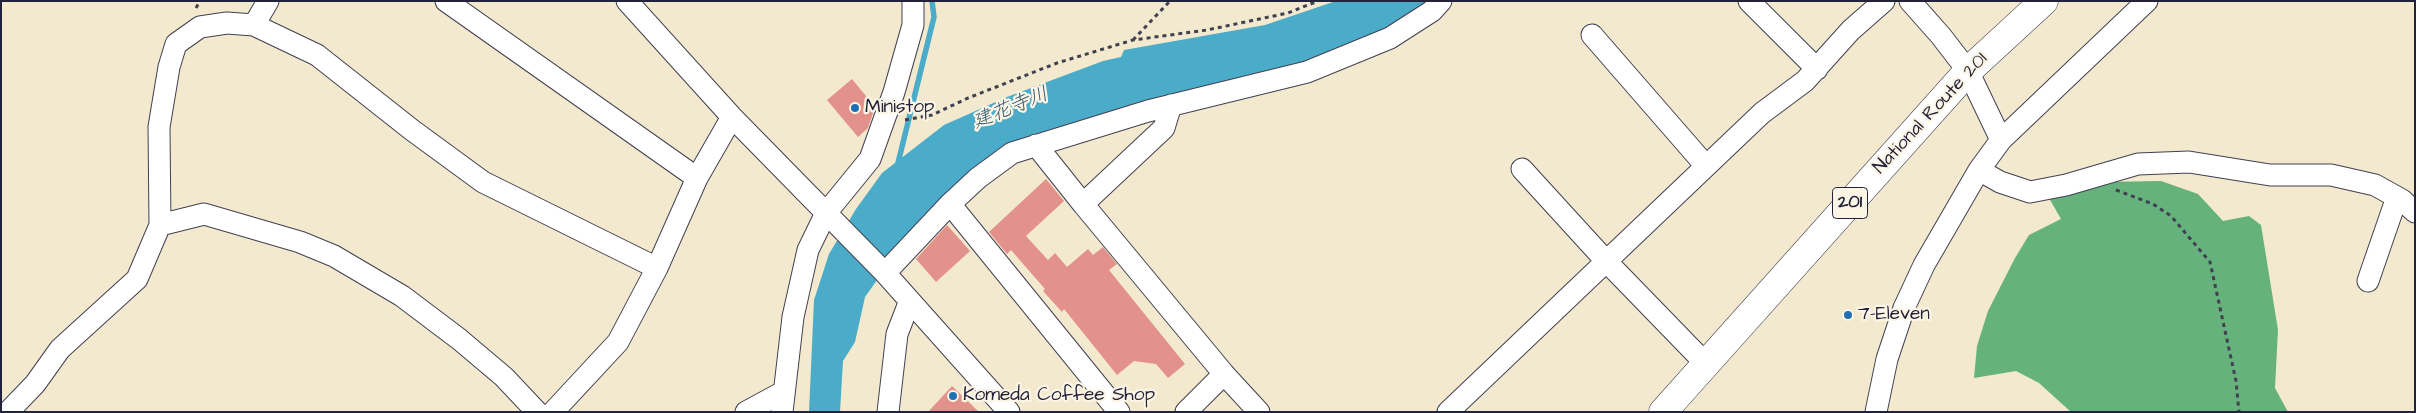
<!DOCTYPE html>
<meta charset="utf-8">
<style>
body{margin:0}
#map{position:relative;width:2416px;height:413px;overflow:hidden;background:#f3e9cf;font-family:"Architects Daughter",sans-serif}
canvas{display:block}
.frame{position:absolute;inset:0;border:2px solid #22223b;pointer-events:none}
</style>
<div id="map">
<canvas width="2416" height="413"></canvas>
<div class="frame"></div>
</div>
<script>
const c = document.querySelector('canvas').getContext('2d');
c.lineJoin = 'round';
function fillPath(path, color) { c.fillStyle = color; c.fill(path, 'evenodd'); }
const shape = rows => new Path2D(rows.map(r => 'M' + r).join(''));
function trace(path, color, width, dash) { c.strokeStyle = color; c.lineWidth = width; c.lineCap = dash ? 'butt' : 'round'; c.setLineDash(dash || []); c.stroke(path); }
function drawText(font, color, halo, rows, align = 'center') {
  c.font = font + ' "Architects Daughter","Klee One",sans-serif'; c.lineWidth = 4.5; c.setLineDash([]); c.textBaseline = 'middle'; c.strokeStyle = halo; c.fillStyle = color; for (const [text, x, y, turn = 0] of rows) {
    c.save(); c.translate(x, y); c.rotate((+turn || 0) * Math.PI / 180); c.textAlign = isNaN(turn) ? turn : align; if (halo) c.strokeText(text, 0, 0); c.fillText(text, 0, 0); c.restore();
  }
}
fillPath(shape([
 [2161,181,2198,194,2223,221,2249,216,2261,225,2278,330,2275,388,2288,412,2071,412,2039,383,2016,371,1974,378,1977,346,1988,311,2015,258,2029,235,2061,219,2049,198,2100,182]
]), '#65b27c');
fillPath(shape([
 [1336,1,1429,1,1410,17,1358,43,1303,65,1034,141,894,256,865,297,855,342,843,361,840,412,809,412,814,300,829,254,856,209,882,173,944,125,1007,97,1103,61,1121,57,1124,50,1265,25]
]), '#4aacc9');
trace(shape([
 [897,167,934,17,932,1]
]), '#4aacc9', 5.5);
fillPath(shape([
 [852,79,875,107,868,128,858,137,827,100],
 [1046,179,1064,201,1026,236,1048,260,1055,253,1067,267,1088,249,1093,255,1103,247,1117,264,1109,270,1185,364,1168,378,1156,364,1134,361,1117,375,1064,309,1062,312,1043,291,1045,289,1011,250,1007,254,989,232],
 [947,225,970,251,936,282,916,259],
 [952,386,979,412,928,412]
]), '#e3928b');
const minor = shape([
 [446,1,697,178],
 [627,1,732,117,885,273,1009,412],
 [1749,1,1817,69],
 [1910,1,1941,36,1968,71,2001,140],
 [254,25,268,1],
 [1592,35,1706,166],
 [1171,105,1164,128,1083,204,1224,374,1259,412],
 [1036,145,1083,204],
 [1522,169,1606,261,1706,364],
 [1979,170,2000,182,2030,192,2066,185,2138,164,2189,162,2270,175,2331,175,2375,185,2402,200,2415,212],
 [950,204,1119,412],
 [160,225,204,214,300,242,334,256,402,296,459,339,504,377,537,412],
 [885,273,950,204,978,178,1012,153,1148,111,1307,72,1390,38,1432,11,1441,1],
 [2368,281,2397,197],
 [8,412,35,384,60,349,137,279,160,225,159,127,169,67,176,44,200,27,227,23,254,25,317,55,412,130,483,182,657,268],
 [553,412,618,342,657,268,697,178,732,117],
 [746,412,783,392],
 [782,412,793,317,808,250,826,213,870,159,894,92,913,25,913,1],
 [888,412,897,334,909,303],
 [1186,412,1224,374],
 [1448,412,1762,113,1805,81,1851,30,1884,1],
 [1876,412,1887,359,1904,308,1924,265,1979,170,2001,140,2147,1]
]);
const highway = shape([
 [1663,412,1968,71,2044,1]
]);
trace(minor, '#414051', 23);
trace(highway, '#414051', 29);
trace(shape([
 [196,8,200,1],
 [1133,40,1170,1],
 [905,120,932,115,968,98,1057,63,1133,40,1207,30,1288,13,1318,1],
 [2116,190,2153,204,2171,216,2210,262,2236,381,2239,412]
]), '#414051', 3, [4, 4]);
trace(minor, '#fff', 21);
trace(highway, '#fff', 28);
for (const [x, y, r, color] of [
 [855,108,5,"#1f6fb2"],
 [1848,315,5,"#1f6fb2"],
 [953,396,5,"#1f6fb2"]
]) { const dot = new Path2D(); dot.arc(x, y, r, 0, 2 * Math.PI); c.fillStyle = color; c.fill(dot); trace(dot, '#fcf5e5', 2); }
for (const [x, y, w] of [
 [1850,203,35]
]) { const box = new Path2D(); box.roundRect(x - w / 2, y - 15.5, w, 31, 4); c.fillStyle = '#fcf5e5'; c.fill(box); trace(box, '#22223b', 1); }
drawText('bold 18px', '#22223b', null, [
 ["201",1850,203]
]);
drawText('19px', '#22223b', '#fcf5e5', [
 ["Ministop",865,108],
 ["7-Eleven",1858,315],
 ["Komeda Coffee Shop",963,396]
], 'left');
drawText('19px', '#22223b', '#fcf5e5', [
 ["National Route 201",1931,114,-47]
]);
drawText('italic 20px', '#325974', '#fcf5e5', [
 ["建花寺川",1011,109,-22]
]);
</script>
